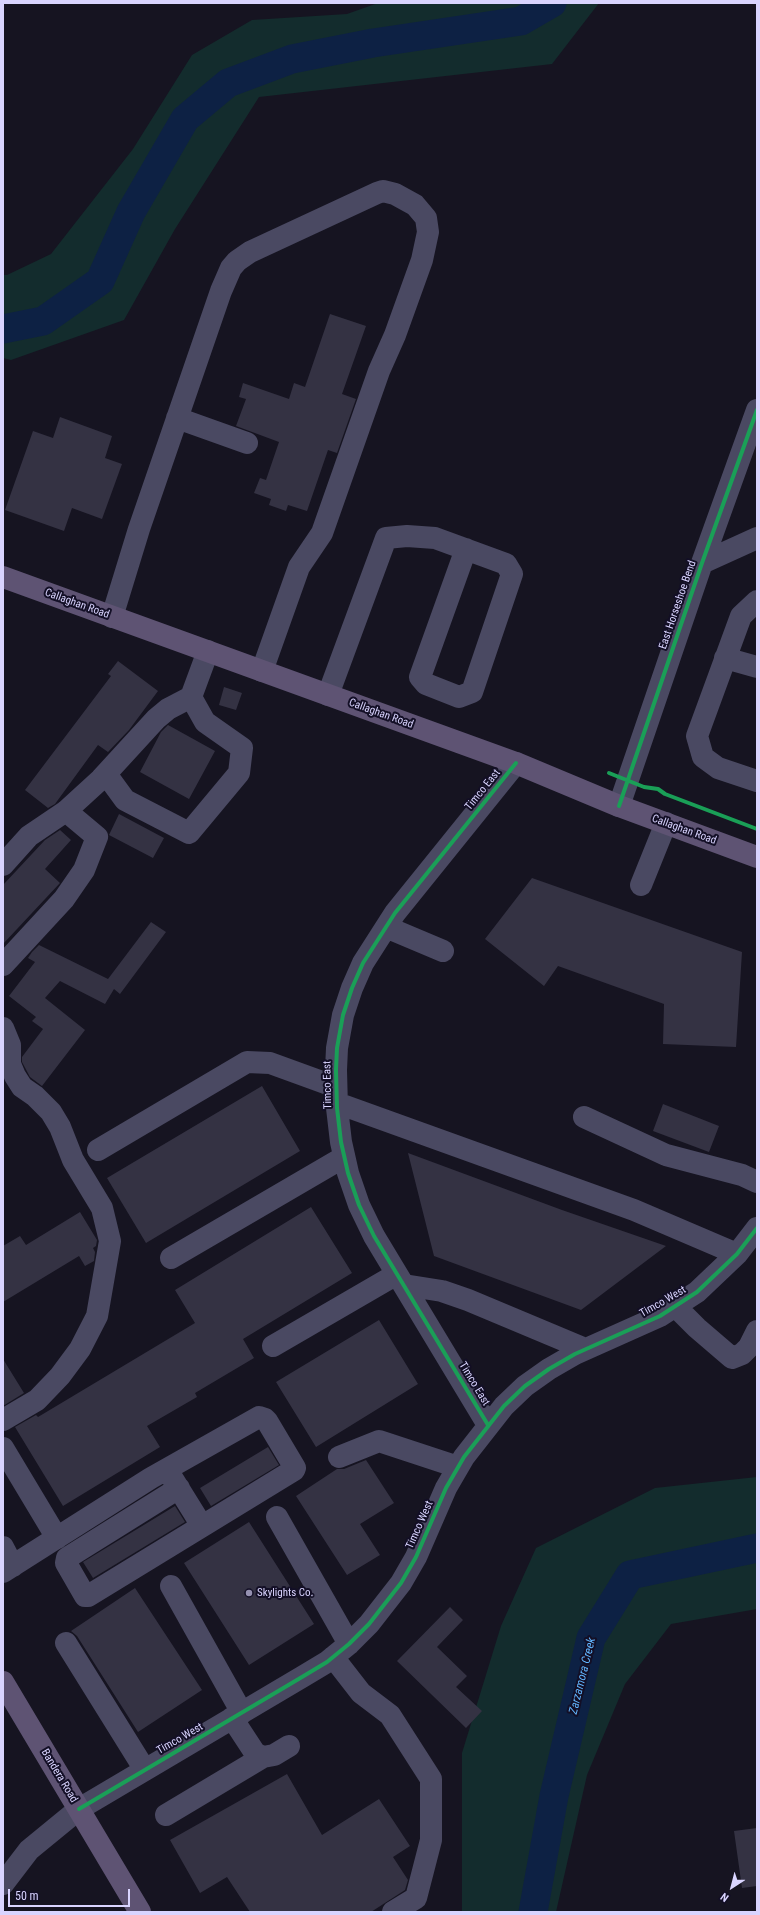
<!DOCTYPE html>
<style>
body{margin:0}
#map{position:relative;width:760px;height:1915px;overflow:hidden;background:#161421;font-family:"Roboto Condensed",sans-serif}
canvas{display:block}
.frame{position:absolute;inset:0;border:4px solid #d9d4ff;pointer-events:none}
.north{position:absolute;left:712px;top:1867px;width:40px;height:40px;-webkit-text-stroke:3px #130f26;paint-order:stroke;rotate:216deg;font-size:11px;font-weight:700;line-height:16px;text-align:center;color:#d9d4ff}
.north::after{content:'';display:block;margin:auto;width:14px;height:18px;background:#d9d4ff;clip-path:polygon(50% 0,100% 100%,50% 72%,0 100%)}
.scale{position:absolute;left:8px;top:1889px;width:122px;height:18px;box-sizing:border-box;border:2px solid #d9d4ff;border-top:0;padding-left:5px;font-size:12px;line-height:14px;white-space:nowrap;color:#d9d4ff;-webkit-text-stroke:3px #130f26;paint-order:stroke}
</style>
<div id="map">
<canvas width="760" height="1915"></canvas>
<div class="frame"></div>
<div class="north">N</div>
<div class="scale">50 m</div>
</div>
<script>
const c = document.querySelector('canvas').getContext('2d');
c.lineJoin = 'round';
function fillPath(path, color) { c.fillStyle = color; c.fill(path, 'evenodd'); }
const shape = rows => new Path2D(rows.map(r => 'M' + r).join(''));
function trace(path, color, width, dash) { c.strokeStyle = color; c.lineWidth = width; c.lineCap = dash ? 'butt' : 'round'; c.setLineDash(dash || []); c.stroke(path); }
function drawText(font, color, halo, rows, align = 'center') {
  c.font = font + ' "Roboto Condensed",sans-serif'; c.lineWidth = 4; c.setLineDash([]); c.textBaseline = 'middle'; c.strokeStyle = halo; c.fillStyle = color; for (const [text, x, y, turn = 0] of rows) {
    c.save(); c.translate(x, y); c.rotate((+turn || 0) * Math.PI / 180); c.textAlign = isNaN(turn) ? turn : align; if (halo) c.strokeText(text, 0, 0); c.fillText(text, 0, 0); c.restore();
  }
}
fillPath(shape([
 [378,3,599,3,552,64,259,97,175,229,124,320,11,360,3,358,3,275,7,275,51,254,133,149,192,55,252,20,347,14],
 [757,1477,757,1609,671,1624,625,1684,587,1775,556,1912,462,1912,462,1753,501,1626,536,1548,655,1488]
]), '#132c2d');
trace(shape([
 [3,329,43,321,100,281,131,212,185,119,228,83,292,59,373,43,521,21,552,3],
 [533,1912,554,1796,591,1638,630,1575,757,1548]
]), '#0d2144', 29);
fillPath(shape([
 [330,314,366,326,342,394,356,399,337,453,328,450,307,511,288,505,286,511,269,505,271,499,254,493,260,478,266,480,279,442,236,426,246,399,239,397,243,383,289,399,294,383,305,387],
 [60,417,112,436,105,458,122,464,102,519,72,508,64,531,5,510,33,431,53,438],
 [118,661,158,691,129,730,108,752,98,745,55,804,48,808,25,790,111,676,108,674],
 [224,687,242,693,236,710,219,705],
 [168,725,215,751,189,799,140,772,161,732],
 [119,814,164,838,153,858,109,835],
 [60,830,71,840,45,869,60,883,3,944,3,885,45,840],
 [532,878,742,952,736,1047,663,1044,664,1004,558,966,544,986,485,939],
 [151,922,166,932,120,994,114,989,105,1004,60,981,45,998,85,1030,42,1086,30,1077,22,1062,22,1057,43,1029,32,1021,36,1017,9,996,35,962,28,958,32,952,39,945,108,979],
 [262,1086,300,1151,146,1243,107,1178],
 [663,1104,719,1126,709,1152,653,1131],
 [408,1153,562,1210,666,1246,581,1310,434,1256],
 [311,1207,352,1273,243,1339,254,1358,195,1393,197,1397,147,1426,160,1447,63,1506,15,1427,36,1415,38,1417,195,1323,175,1290],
 [80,1212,97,1240,96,1246,93,1248,95,1252,94,1261,85,1266,79,1256,3,1302,3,1246,20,1236,26,1245],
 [379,1320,418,1384,316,1447,276,1382],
 [3,1359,24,1393,3,1406],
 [268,1447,279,1465,211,1506,200,1488],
 [366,1460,394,1503,360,1524,380,1555,347,1575,296,1496,337,1469,344,1469],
 [175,1506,185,1522,93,1578,83,1562],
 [249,1522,314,1624,249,1665,184,1563],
 [135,1588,202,1690,138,1732,77,1636,71,1631],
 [450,1607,463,1620,437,1647,467,1676,456,1687,482,1711,466,1728,397,1661],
 [287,1774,322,1835,379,1799,410,1846,393,1857,408,1880,405,1890,371,1912,250,1912,227,1877,200,1893,170,1840],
 [757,1828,757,1886,742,1888,734,1831]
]), '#343243');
trace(shape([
 [177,418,247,443],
 [702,563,757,538],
 [757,601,741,616,697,736,703,757,718,768,757,781],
 [112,617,139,529,221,291,231,268,237,261,250,252,377,193,383,191,395,194,415,205,426,218,428,232,422,260,395,335,379,371,322,533,299,567,262,671],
 [725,658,757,667],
 [328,695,386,538,407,536,435,538,506,564,512,574,472,692,459,697,426,684,420,677,466,549],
 [106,774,125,800,189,833,239,773,242,748,205,722,191,697],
 [619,806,702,563,757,410],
 [3,865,29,836,66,811,101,779,156,719,168,709,191,697,208,651],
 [641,885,666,823],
 [386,927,443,951],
 [3,965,64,899,84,870,97,837,66,811],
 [3,1028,10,1045,10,1064,15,1076,22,1087,35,1096,51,1112,60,1127,73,1160,102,1208,110,1241,97,1316,80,1349,60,1376,37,1400,3,1420],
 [337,1103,634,1210,737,1254],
 [584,1117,666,1155,742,1175,757,1182],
 [98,1150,247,1062,270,1063,336,1087],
 [171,1258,344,1157],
 [404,1285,442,1291,468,1300,585,1349],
 [675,1306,697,1328,732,1358,742,1354,749,1347,757,1331],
 [273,1346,397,1274],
 [488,1425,374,1236,359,1205,348,1173,341,1142,337,1108,336,1070,337,1048,343,1015,352,988,363,963,395,913,516,763],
 [3,1448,57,1538],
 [339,1457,379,1441,458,1467],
 [171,1476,202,1526],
 [277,1517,349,1644],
 [3,1547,13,1566],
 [3,1572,151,1478,259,1417,265,1419,267,1421,295,1468,294,1470,88,1596,85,1596,66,1563,67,1558,179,1488],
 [171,1586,242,1713],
 [66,1643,145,1770],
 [333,1657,361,1693,390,1715,431,1779,431,1840,416,1898,393,1912],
 [232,1718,255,1753,263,1757,274,1755,289,1746],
 [166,1815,263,1757],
 [3,1884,29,1850,79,1809,302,1677,327,1662,349,1644,369,1624,401,1583,416,1557,446,1488,464,1457,504,1406,525,1386,549,1369,575,1354,660,1316,697,1292,737,1254,757,1228]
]), '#4a4962', 22);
trace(shape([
 [3,577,516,763,619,806,757,857],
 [3,1682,140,1912]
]), '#5e5373', 22);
trace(shape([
 [609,773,644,787,658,789,665,794,757,829],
 [619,806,702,563,757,410],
 [488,1425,374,1236,359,1205,348,1173,341,1142,337,1108,336,1070,337,1048,343,1015,352,988,363,963,395,913,516,763],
 [79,1809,302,1677,327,1662,349,1644,369,1624,401,1583,416,1557,446,1488,464,1457,504,1406,525,1386,549,1369,575,1354,660,1316,697,1292,737,1254,757,1228]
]), '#1a9f57', 4);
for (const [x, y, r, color] of [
 [249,1593,4,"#9591b1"]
]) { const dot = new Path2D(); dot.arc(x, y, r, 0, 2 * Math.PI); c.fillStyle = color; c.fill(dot); trace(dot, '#130f26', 1.5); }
drawText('11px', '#d9d4ff', '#130f26', [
 ["Callaghan Road",77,604,20],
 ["East Horseshoe Bend",678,605,-71],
 ["Callaghan Road",381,714,20],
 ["Timco East",483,790,-51],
 ["Callaghan Road",684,830,20],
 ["Timco East",328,1085,-91],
 ["Timco West",663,1302,-30],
 ["Timco East",474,1384,59],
 ["Timco West",420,1525,-66],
 ["Timco West",180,1739,-30],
 ["Bandera Road",59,1776,59]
]);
drawText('11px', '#d9d4ff', '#130f26', [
 ["Skylights Co.",257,1593]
], 'left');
drawText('italic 12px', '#62b6ff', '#130f26', [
 ["Zarzamora Creek",583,1676,-76]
]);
</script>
